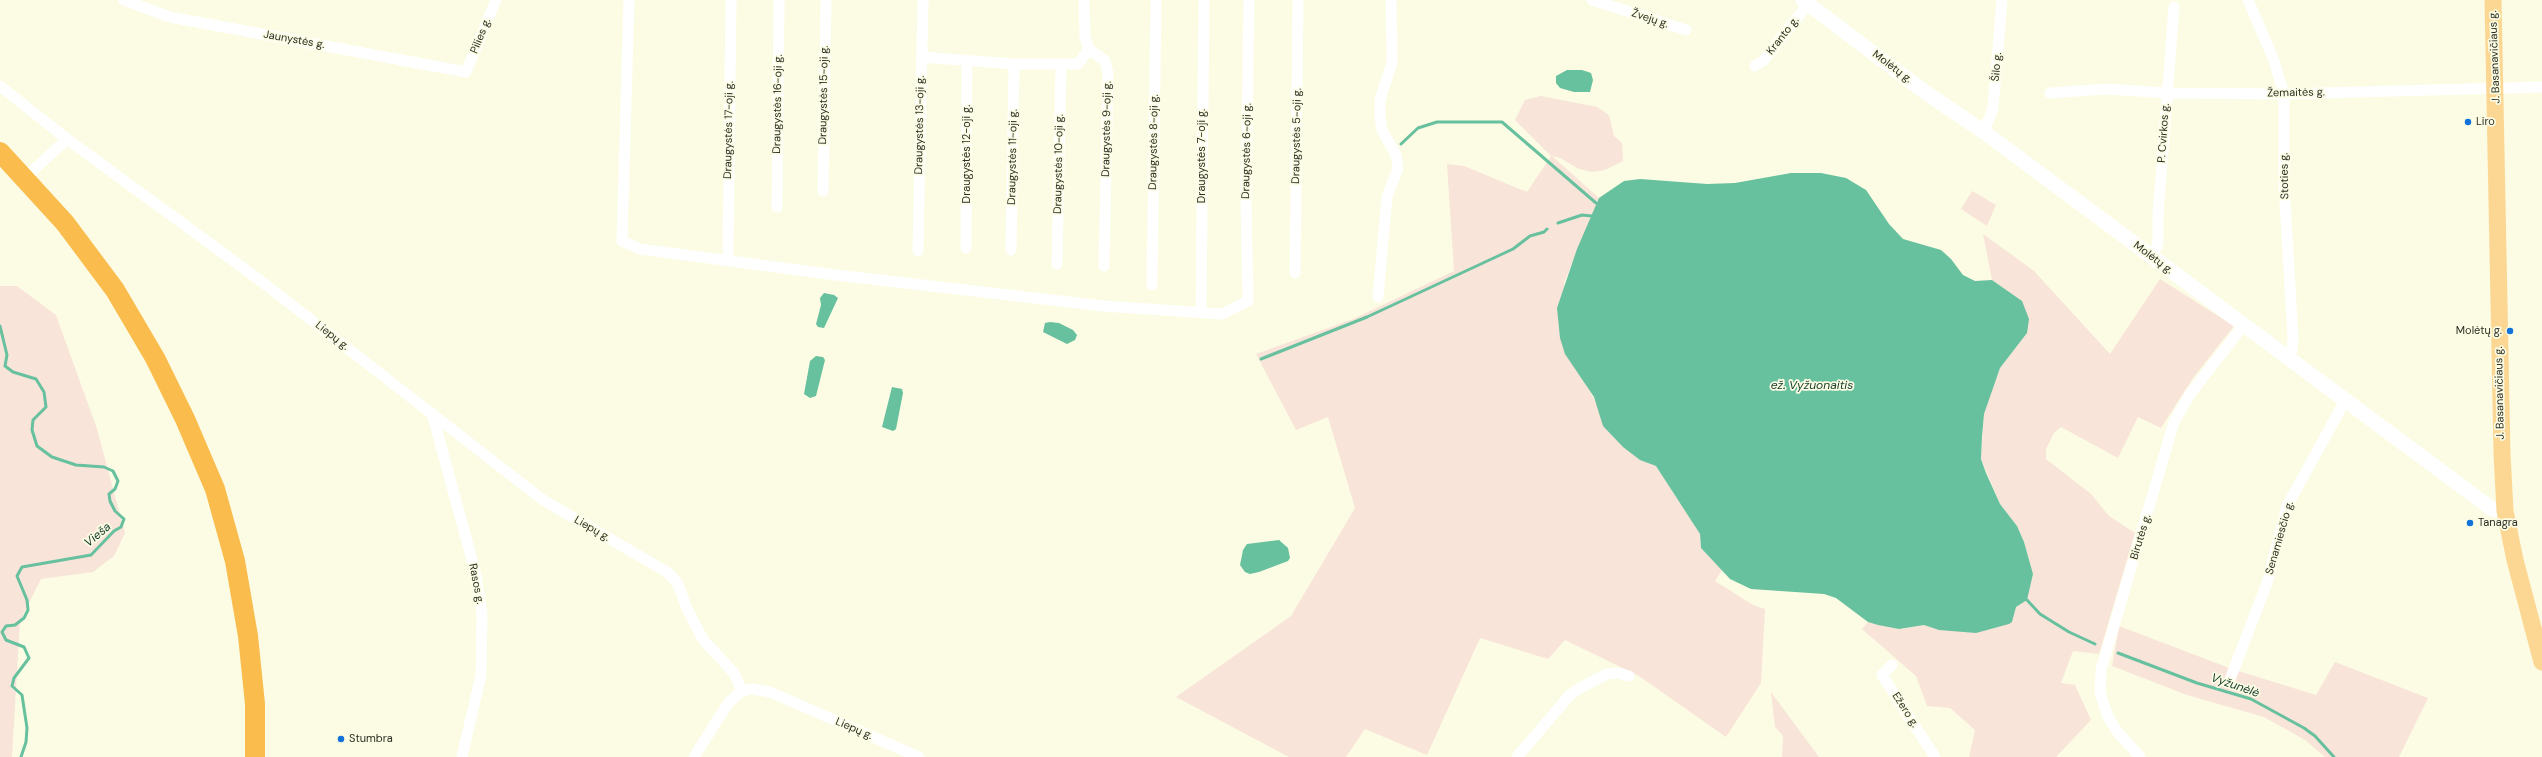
<!DOCTYPE html>
<meta charset="utf-8">
<style>
body{margin:0}
canvas{display:block;background:#fbfce3}
</style>
<canvas width="2542" height="757"></canvas>
<script>
const c = document.querySelector('canvas').getContext('2d');
c.lineJoin = 'round';
function fillPath(path, color) { c.fillStyle = color; c.fill(path, 'evenodd'); }
const shape = rows => new Path2D(rows.map(r => 'M' + r).join(''));
function trace(path, color, width, dash) { c.strokeStyle = color; c.lineWidth = width; c.lineCap = dash ? 'butt' : 'round'; c.setLineDash(dash || []); c.stroke(path); }
function drawText(font, color, halo, rows, align = 'center') {
  c.font = font + ' "DM Sans",sans-serif'; c.lineWidth = 3.5; c.setLineDash([]); c.textBaseline = 'middle'; c.strokeStyle = halo; c.fillStyle = color; for (const [text, x, y, turn = 0] of rows) {
    c.save(); c.translate(x, y); c.rotate((+turn || 0) * Math.PI / 180); c.textAlign = isNaN(turn) ? turn : align; if (halo) c.strokeText(text, 0, 0); c.fillText(text, 0, 0); c.restore();
  }
}
fillPath(shape([
 [1541,96,1597,107,1609,115,1614,136,1622,143,1623,161,1605,170,1592,172,1579,169,1560,158,1552,156,1599,198,1564,283,1583,378,1598,407,1640,460,1656,466,1700,534,1701,548,1722,570,1715,581,1753,605,1765,609,1761,683,1726,737,1639,676,1565,640,1548,659,1480,638,1427,755,1365,729,1346,757,1289,757,1176,697,1291,616,1355,508,1328,417,1296,430,1256,354,1353,319,1454,271,1447,164,1464,166,1527,192,1551,156,1515,120,1525,100],
 [1972,191,1996,205,1987,226,1961,209],
 [1983,234,2034,271,2110,354,2160,279,2234,326,2193,378,2161,428,2138,417,2118,458,2061,427,2054,433,2046,449,2046,459,2091,494,2109,516,2135,533,2099,654,2073,651,2061,683,2075,685,2091,720,2056,757,1969,757,1975,730,1950,708,1927,706,1916,676,1862,629,1868,622,1899,629,1924,625,1939,630,1987,630,2012,622,2016,607,2027,599,2033,574,2024,542,2017,526,2000,504,1981,459,1984,414,1991,392,2000,368,2027,333,2022,301,1992,280],
 [0,286,17,286,56,315,97,429,125,533,114,556,93,572,41,579,20,621,12,757,0,757],
 [2119,626,2232,669,2316,695,2335,662,2428,698,2399,757,2325,757,2305,740,2264,717,2187,695,2112,666],
 [1771,692,1819,757,1782,757,1783,736,1775,727]
]), '#f9e4d9');
fillPath(shape([
 [1567,70,1582,70,1591,73,1593,80,1590,92,1574,92,1560,88,1556,83,1556,76],
 [1791,173,1821,173,1846,178,1866,190,1889,224,1903,239,1941,250,1951,259,1963,275,1975,281,1992,280,2022,301,2029,319,2027,333,2000,368,1984,414,1982,437,1981,459,1986,473,2000,504,2017,526,2024,542,2033,574,2027,600,2016,607,2012,622,2009,624,1976,633,1939,630,1924,625,1899,629,1878,625,1868,622,1836,598,1824,594,1751,589,1730,579,1701,548,1700,534,1656,466,1640,460,1623,447,1603,426,1594,397,1565,354,1560,338,1557,308,1577,249,1599,198,1624,181,1640,179,1707,184,1735,183],
 [824,293,834,295,838,298,824,328,818,327,816,324,821,305,820,298],
 [1050,322,1059,323,1073,330,1077,335,1075,340,1067,344,1043,332,1045,323],
 [816,356,823,357,825,360,816,396,810,398,804,394,810,361],
 [892,387,902,389,903,393,896,429,893,431,882,427],
 [1279,540,1288,548,1290,558,1288,561,1259,572,1250,574,1245,572,1240,565,1243,550,1247,544]
]), '#67c09e');
trace(shape([
 [1401,144,1418,128,1437,122,1502,122,1596,203],
 [1558,223,1582,215,1592,216],
 [0,326,7,355,5,366,13,372,36,379,44,392,46,407,33,420,32,430,37,446,52,457,76,465,104,467,113,471,118,481,115,489,109,494,110,501,115,511,124,519,121,527,114,531,91,555,22,567,17,576,27,600,28,610,24,618,15,625,6,626,2,632,6,640,24,647,29,658,14,678,12,686,22,695,27,728,26,742,21,757],
 [1261,359,1367,317,1513,249,1530,236,1544,232,1547,229],
 [2027,600,2040,614,2069,632,2095,644],
 [2118,653,2197,683,2251,699,2304,728,2315,736,2334,757]
]), '#67c09e', 3);
trace(shape([
 [124,0,170,17,466,72,496,0],
 [629,0,622,241,640,249,828,274,1103,306,1222,314,1248,301,1246,200,1249,0],
 [1084,0,1085,37,1089,49,1105,61,1108,74,1104,266],
 [1592,0,1686,30],
 [2248,0,2273,58,2284,94,2284,184,2293,338,2292,350,2288,358],
 [921,57,1014,64,1078,64,1089,49],
 [1755,66,1764,60,1808,4],
 [0,86,67,139,257,278,543,500,667,572,678,584,687,609,704,641,734,673,742,691],
 [2050,93,2106,89,2167,93,2284,94,2542,87],
 [1984,132,1993,108,2002,0],
 [25,178,67,139],
 [823,191,826,0],
 [777,207,779,0],
 [966,248,967,61],
 [1011,250,1014,64],
 [918,251,923,0],
 [2152,258,2158,243,2158,215,2174,7],
 [728,260,731,0],
 [1057,264,1061,64],
 [1295,273,1298,0],
 [1152,285,1156,0],
 [1378,297,1387,197,1398,168,1396,155,1382,130,1380,117,1380,100,1392,62,1391,0],
 [1201,312,1204,0],
 [432,413,475,571,482,614,481,675,462,757],
 [1892,665,1882,675,1935,757],
 [2229,682,2267,583,2287,506,2345,401],
 [694,757,729,702,742,691,752,689,770,692,919,757],
 [1517,757,1569,696,1580,688,1607,674,1618,673,1629,676],
 [2140,757,2117,731,2108,717,2100,692,2101,670,2174,422,2190,394,2243,326]
]), '#fff', 11);
trace(shape([
 [1803,0,1922,90,1984,132,2492,509,2505,511]
]), '#fff', 15);
trace(shape([
 [2493,0,2502,454,2505,511,2515,560,2542,662]
]), '#fcd794', 17);
trace(shape([
 [0,152,65,223,115,290,155,358,185,419,215,489,235,561,248,636,255,704,255,757]
]), '#fabc4d', 20);
for (const [x, y, r, color] of [
 [2468,122,4,"#1371da"],
 [2510,331,4,"#1371da"],
 [2470,523,4,"#1371da"],
 [341,739,4,"#1371da"]
]) { const dot = new Path2D(); dot.arc(x, y, r, 0, 2 * Math.PI); c.fillStyle = color; c.fill(dot); trace(dot, '#fbfce3', 1.5); }
drawText('11px', '#2d2e24', '#fbfce3', [
 ["Žvejų g.",1650,19,18],
 ["Pilies g.",481,36,-68],
 ["Kranto g.",1783,36,-52],
 ["Jaunystės g.",294,40,10],
 ["J. Basanavičiaus g.",2495,57,-92],
 ["Molėtų g.",1892,67,37],
 ["Šilo g.",1997,67,-85],
 ["Žemaitės g.",2296,93,-1],
 ["Draugystės 15-oji g.",824,95,-89],
 ["Draugystės 16-oji g.",778,104,-89],
 ["Draugystės 13-oji g.",920,125,-89],
 ["Draugystės 9-oji g.",1107,129,-89],
 ["Draugystės 17-oji g.",729,130,-89],
 ["P. Cvirkos g.",2164,133,-86],
 ["Draugystės 5-oji g.",1297,136,-89],
 ["Draugystės 8-oji g.",1154,142,-89],
 ["Draugystės 6-oji g.",1247,151,-89],
 ["Draugystės 12-oji g.",967,154,-90],
 ["Draugystės 7-oji g.",1202,156,-90],
 ["Draugystės 11-oji g.",1013,157,-89],
 ["Draugystės 10-oji g.",1059,164,-89],
 ["Stoties g.",2285,176,-91],
 ["Molėtų g.",2153,258,37],
 ["Liepų g.",332,336,38],
 ["J. Basanavičiaus g.",2500,393,-91],
 ["Liepų g.",592,529,30],
 ["Birutės g.",2141,537,-73],
 ["Senamiesčio g.",2280,538,-74],
 ["Rasos g.",476,584,79],
 ["Ežero g.",1905,710,57],
 ["Liepų g.",854,729,23]
]);
drawText('11px', '#2d2e24', '#fbfce3', [
 ["Liro",2476,122],
 ["Molėtų g.",2502,331,"right"],
 ["Tanagra",2478,523],
 ["Stumbra",349,739]
], 'left');
drawText('italic 12px', '#143c2e', '#fbfce3', [
 ["ež. Vyžuonaitis",1812,386],
 ["Vieša",98,535,-40],
 ["Vyžunėlė",2235,686,19]
]);
</script>
